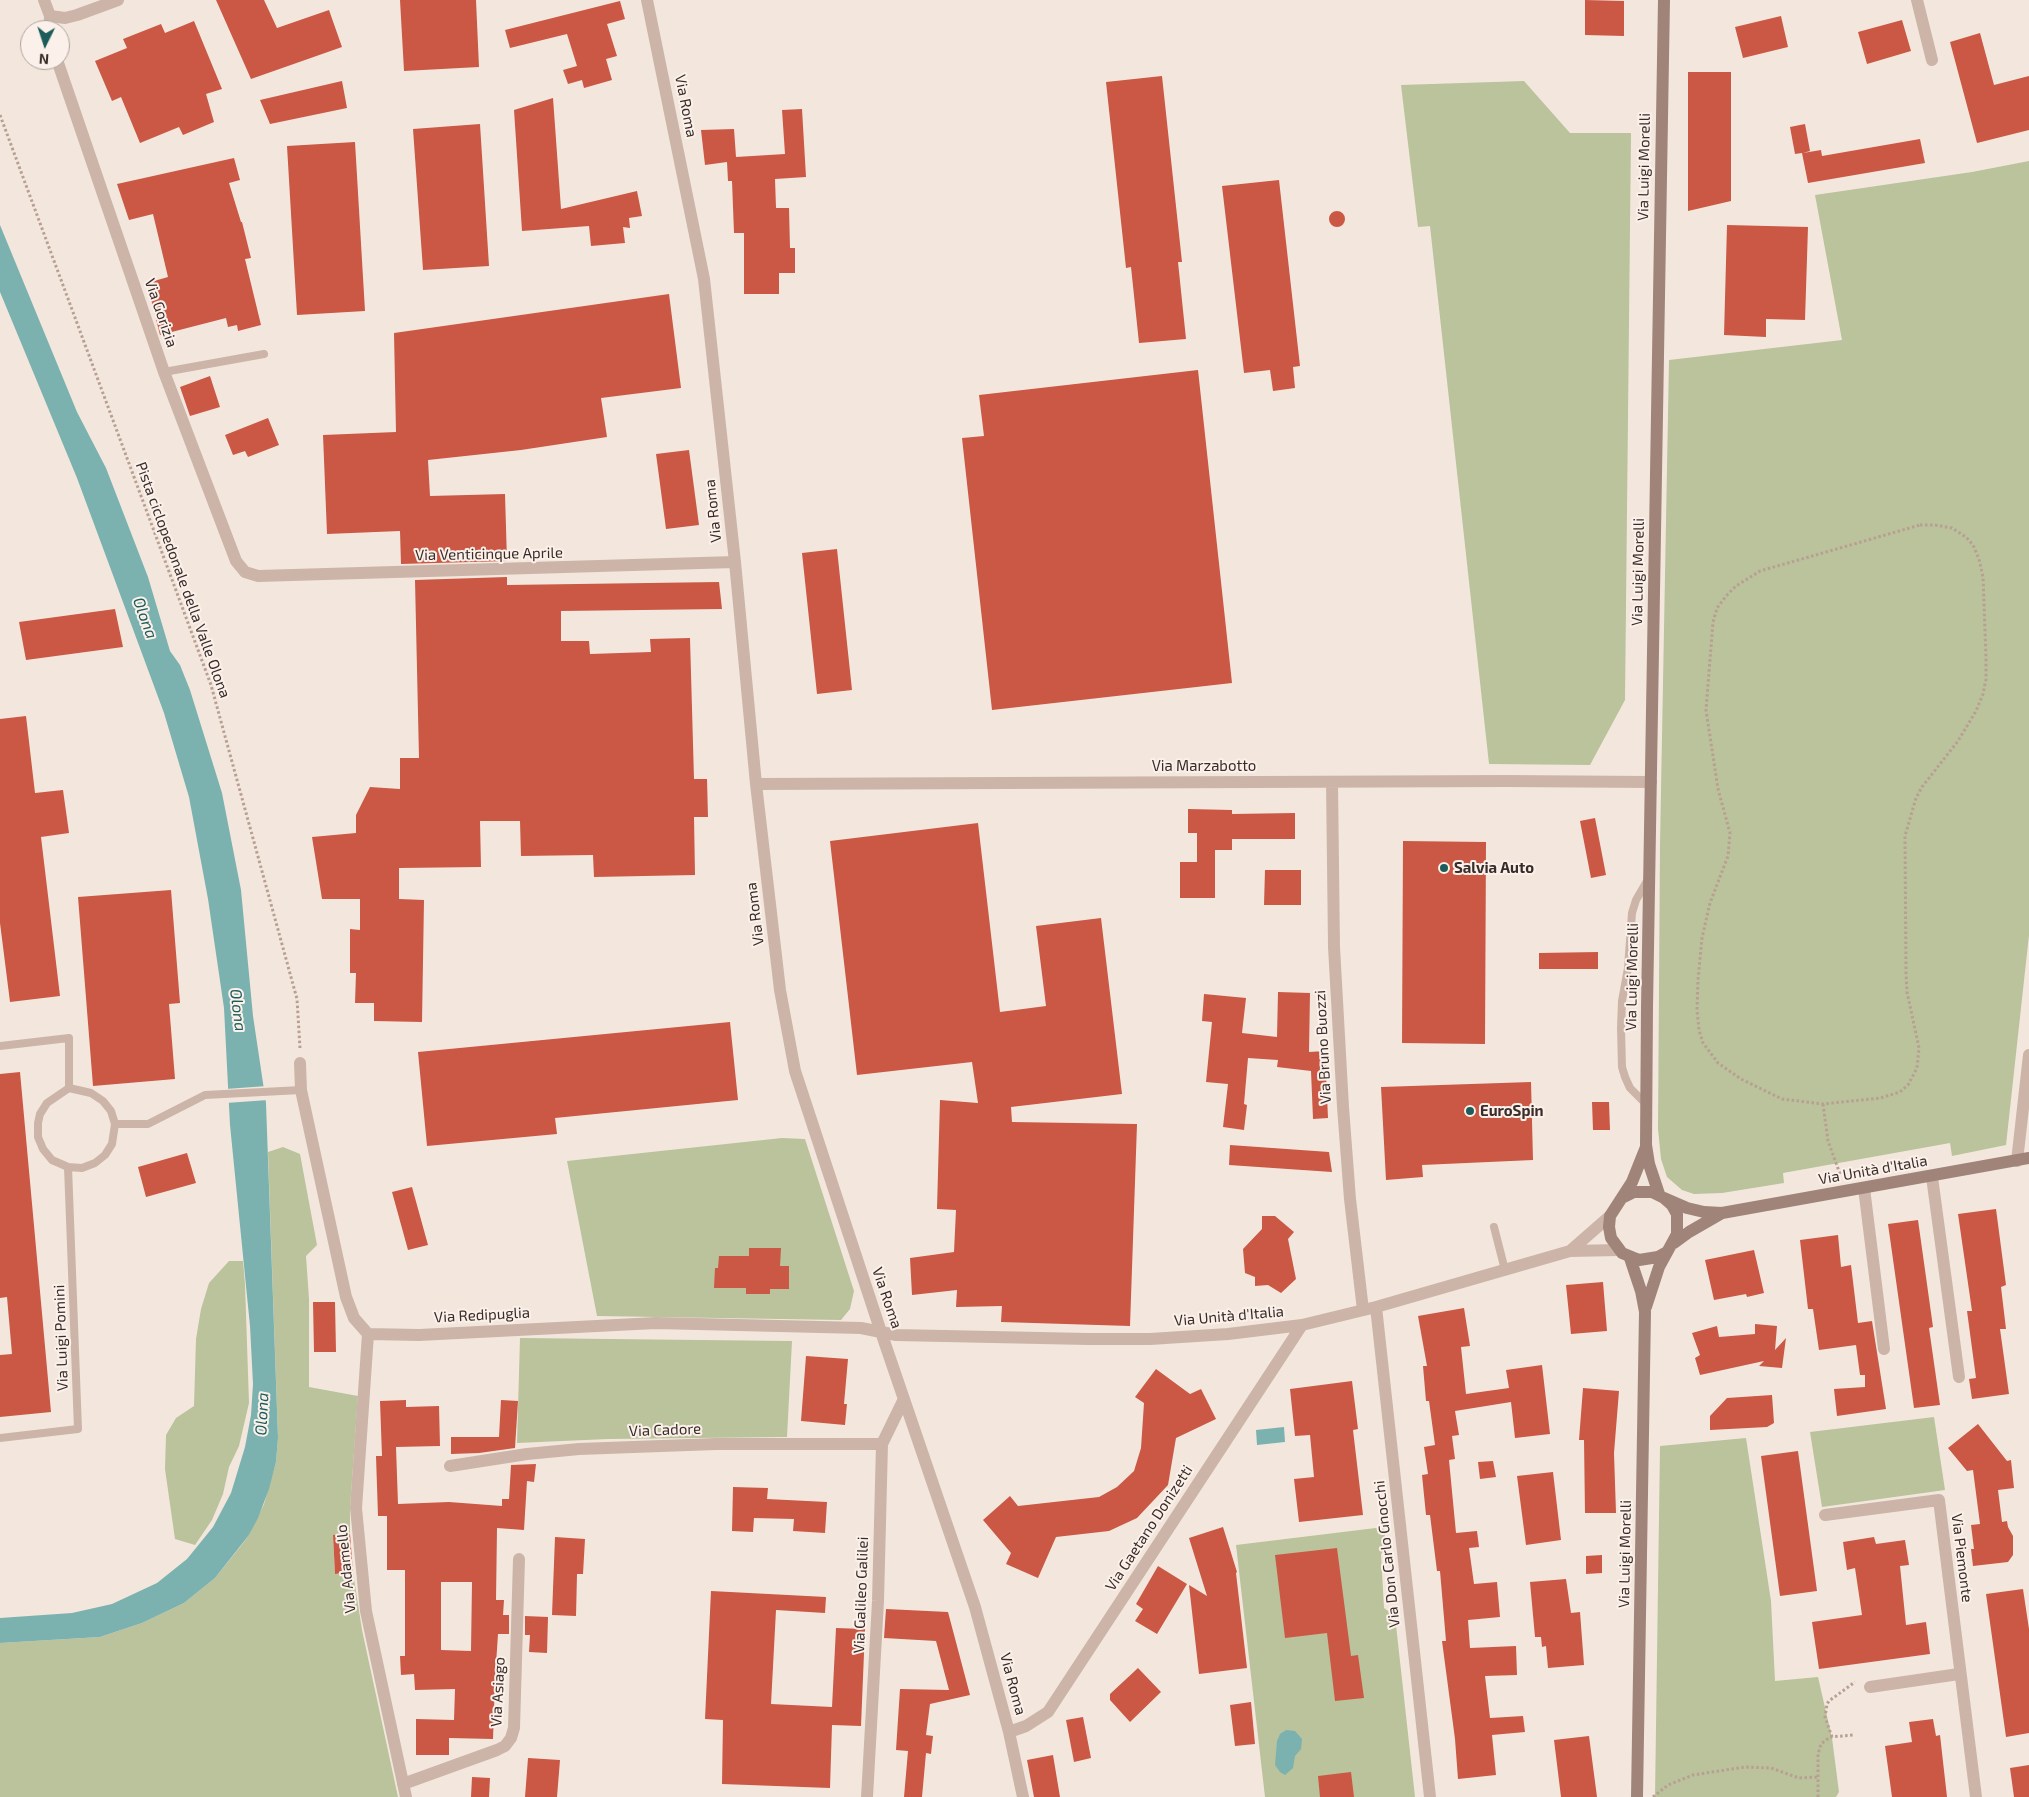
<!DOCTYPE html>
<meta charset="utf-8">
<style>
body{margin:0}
#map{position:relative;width:2029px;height:1797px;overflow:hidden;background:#f3e7dd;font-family:"Exo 2",sans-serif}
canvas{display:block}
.north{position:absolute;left:20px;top:20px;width:50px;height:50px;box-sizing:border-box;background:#fbf1ea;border:1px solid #ada29d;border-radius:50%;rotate:184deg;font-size:14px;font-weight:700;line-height:20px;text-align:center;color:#392c29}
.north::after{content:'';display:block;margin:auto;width:18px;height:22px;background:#1c5c5a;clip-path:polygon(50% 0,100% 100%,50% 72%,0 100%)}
</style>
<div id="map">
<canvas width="2029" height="1797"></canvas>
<div class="north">N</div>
</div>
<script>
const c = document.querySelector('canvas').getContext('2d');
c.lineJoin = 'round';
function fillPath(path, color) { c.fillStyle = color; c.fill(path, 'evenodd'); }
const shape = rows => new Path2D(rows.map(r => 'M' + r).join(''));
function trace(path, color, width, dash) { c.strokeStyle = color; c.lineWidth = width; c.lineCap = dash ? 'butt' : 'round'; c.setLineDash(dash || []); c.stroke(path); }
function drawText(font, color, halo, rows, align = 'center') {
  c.font = font + ' "Exo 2",sans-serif'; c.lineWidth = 4; c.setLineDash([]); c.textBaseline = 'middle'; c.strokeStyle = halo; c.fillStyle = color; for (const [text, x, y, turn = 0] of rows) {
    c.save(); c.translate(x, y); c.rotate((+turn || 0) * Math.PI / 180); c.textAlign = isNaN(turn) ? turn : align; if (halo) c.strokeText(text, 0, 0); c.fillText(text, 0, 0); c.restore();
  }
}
fillPath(shape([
 [1524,81,1570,133,1631,133,1625,700,1590,765,1489,764,1430,226,1418,227,1401,85],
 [2029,161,2029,935,2006,1145,1952,1156,1950,1143,1783,1173,1784,1183,1722,1193,1694,1194,1682,1190,1667,1177,1661,1159,1658,1129,1660,844,1669,360,1842,340,1815,195,1972,172],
 [782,1138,805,1139,854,1291,850,1309,841,1320,597,1316,567,1161],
 [283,1147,300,1154,317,1245,306,1256,309,1299,309,1387,358,1396,350,1508,350,1534,333,1536,335,1574,353,1572,362,1630,398,1797,0,1797,0,1643,100,1637,142,1623,184,1603,215,1578,240,1547,249,1535,264,1504,276,1462,278,1438,268,1152],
 [229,1261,243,1261,245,1284,249,1403,239,1446,229,1467,223,1494,212,1520,195,1545,175,1539,165,1469,166,1435,176,1418,194,1406,196,1339,201,1309,209,1283],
 [520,1338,792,1341,787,1437,608,1439,517,1443],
 [1934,1417,1945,1490,1822,1507,1810,1432],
 [1746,1438,1771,1601,1775,1681,1818,1677,1832,1738,1839,1792,1836,1797,1655,1797,1660,1446],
 [1384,1527,1386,1548,1381,1554,1384,1608,1395,1616,1415,1797,1265,1797,1236,1545]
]), '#bac39c');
fillPath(shape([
 [0,225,77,412,106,468,148,577,170,651,180,665,190,690,222,793,241,890,253,1016,266,1103,278,1438,276,1462,269,1489,258,1518,249,1535,215,1578,184,1603,142,1623,100,1637,0,1643,0,1618,72,1613,112,1604,157,1583,187,1559,213,1527,231,1493,245,1447,251,1415,253,1384,250,1326,230,1125,224,1008,208,899,189,797,164,713,77,478,0,292],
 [1284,1427,1285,1442,1257,1445,1256,1430],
 [1286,1730,1295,1731,1302,1739,1301,1749,1295,1756,1293,1768,1285,1775,1280,1772,1275,1765,1277,1741,1280,1734]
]), '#7bb2af');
fillPath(shape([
 [267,1086,268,1100,226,1103,226,1089]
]), '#f3e7dd');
fillPath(shape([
 [216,0,264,0,277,28,329,10,342,47,251,79],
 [400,0,476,0,479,67,404,71],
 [1585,0,1624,1,1624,36,1585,35],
 [620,1,625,19,607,24,617,56,606,59,612,80,584,88,582,80,568,84,563,70,577,66,567,34,510,48,505,30],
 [1781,16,1788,47,1743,58,1735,27],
 [1902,20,1911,51,1867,64,1858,32],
 [194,21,222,89,206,94,214,122,183,135,179,127,140,143,121,97,112,101,95,61,127,48,123,39,161,24,165,33],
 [1980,33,1994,85,2029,76,2029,130,1977,143,1950,42],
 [1688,72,1731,72,1731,201,1688,211],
 [1162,76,1182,262,1178,262,1186,339,1139,343,1131,267,1126,268,1106,82],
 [342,81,347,108,270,124,260,100],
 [553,98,561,209,637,191,642,216,629,218,630,228,623,227,625,243,591,246,589,226,522,231,514,110],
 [802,109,806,177,775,179,776,208,789,208,790,248,795,248,795,273,779,273,779,294,744,294,744,233,734,233,732,181,728,181,727,162,705,165,701,130,734,129,736,157,785,154,782,110],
 [480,124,489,266,423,270,413,129],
 [1805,124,1810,151,1803,153,1821,150,1822,156,1920,139,1925,163,1808,183,1802,153,1795,154,1790,127],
 [355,142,365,311,297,315,287,146],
 [234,158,240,180,229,183,241,222,242,222,251,258,245,259,261,325,238,331,237,325,228,327,226,318,160,335,147,283,168,277,153,214,129,220,117,184],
 [1279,180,1300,366,1293,367,1295,388,1273,391,1270,370,1244,373,1222,186],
 '1329 219a8 8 0 1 1 16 0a8 8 0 1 1-16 0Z',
 [1727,225,1808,227,1805,320,1766,319,1766,337,1724,335],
 [669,294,681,388,601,398,607,437,521,450,428,460,430,496,505,494,507,561,401,564,400,531,327,534,323,435,396,432,394,333],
 [1198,370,1232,683,992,710,962,438,984,436,979,395],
 [210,376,220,407,190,416,180,387],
 [268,418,279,445,248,457,245,451,233,455,225,435],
 [689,450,699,525,666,529,656,454],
 [837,549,852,690,817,694,802,553],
 [507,577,507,585,719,582,722,609,561,611,561,641,589,641,590,654,651,652,650,639,690,638,694,779,707,779,708,817,694,817,695,875,594,877,593,855,521,856,520,821,480,821,481,867,399,868,399,899,424,900,422,1022,374,1021,374,1003,355,1003,356,973,350,973,350,929,360,930,360,899,322,899,312,837,356,833,356,815,370,787,400,789,400,758,419,758,415,580],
 [115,609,123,647,26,660,19,622],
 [26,716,35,793,63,790,69,833,41,837,60,996,10,1002,0,923,0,719],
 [1188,809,1232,810,1232,814,1295,813,1295,839,1232,839,1232,850,1215,850,1215,898,1180,898,1180,862,1197,862,1197,833,1188,833],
 [1595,818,1606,875,1591,878,1580,821],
 [978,823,1000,1012,1046,1006,1036,926,1101,918,1122,1094,1011,1107,1012,1122,1137,1124,1130,1326,1001,1322,1002,1306,956,1307,957,1290,912,1295,910,1258,954,1252,956,1210,937,1209,940,1100,978,1103,972,1062,857,1075,830,841],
 [1403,841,1486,842,1485,1044,1402,1043],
 [1265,870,1301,870,1301,905,1264,905],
 [171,890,180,1003,169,1004,175,1079,93,1086,78,897],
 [1598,952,1598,969,1539,969,1539,953],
 [1278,992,1310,993,1309,1052,1325,1051,1328,1118,1313,1119,1311,1071,1277,1067,1278,1060,1248,1058,1244,1104,1247,1105,1244,1130,1223,1127,1228,1084,1206,1082,1212,1022,1202,1021,1204,994,1246,998,1242,1033,1277,1037],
 [730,1022,738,1100,555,1118,557,1134,427,1146,418,1052],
 [20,1072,51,1412,0,1417,0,1355,12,1354,7,1297,0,1298,0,1074],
 [1531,1082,1533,1160,1422,1165,1423,1177,1386,1180,1381,1087],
 [1592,1102,1609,1102,1610,1130,1593,1130],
 [1230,1145,1329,1152,1332,1172,1229,1165],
 [187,1153,196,1183,146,1197,138,1167],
 [412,1187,428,1245,408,1250,392,1192],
 [1996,1209,2006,1285,2001,1287,2006,1329,2000,1329,2009,1394,1972,1399,1969,1379,1976,1378,1967,1311,1972,1311,1958,1214],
 [1262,1216,1275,1216,1294,1232,1288,1239,1296,1279,1281,1293,1268,1285,1255,1286,1255,1277,1245,1273,1243,1249,1262,1229],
 [1918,1220,1933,1327,1929,1328,1940,1405,1914,1408,1888,1224],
 [1838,1235,1841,1267,1851,1265,1858,1323,1872,1321,1886,1409,1837,1416,1834,1389,1865,1387,1865,1375,1860,1375,1856,1345,1819,1350,1813,1309,1808,1309,1800,1240],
 [749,1248,781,1248,780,1266,789,1266,789,1289,770,1289,770,1294,746,1294,746,1288,714,1288,715,1268,718,1268,719,1256,749,1256],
 [1754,1250,1764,1293,1747,1297,1746,1294,1714,1300,1705,1260],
 [1603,1282,1607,1331,1571,1334,1566,1285],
 [313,1302,335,1302,336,1352,314,1352],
 [1464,1308,1470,1346,1461,1347,1466,1394,1509,1388,1506,1370,1542,1365,1550,1434,1515,1438,1511,1402,1455,1411,1459,1435,1452,1436,1455,1459,1449,1460,1456,1533,1477,1531,1479,1547,1469,1548,1474,1584,1497,1582,1500,1617,1468,1620,1470,1648,1516,1646,1517,1675,1485,1676,1490,1718,1523,1716,1525,1732,1492,1735,1496,1775,1458,1779,1455,1739,1442,1641,1446,1641,1440,1571,1437,1571,1430,1515,1426,1515,1422,1475,1428,1474,1424,1447,1435,1445,1429,1401,1426,1401,1423,1366,1427,1366,1418,1316],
 [1755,1324,1777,1326,1775,1350,1786,1338,1782,1368,1759,1366,1764,1361,1700,1375,1695,1358,1700,1355,1692,1333,1717,1326,1719,1337,1755,1334],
 [806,1356,848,1359,844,1404,847,1404,845,1425,801,1421],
 [1156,1369,1190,1394,1201,1389,1216,1419,1176,1438,1168,1485,1137,1518,1109,1531,1056,1537,1038,1578,1006,1564,1011,1553,983,1520,1010,1496,1018,1506,1099,1497,1117,1487,1134,1471,1141,1448,1144,1403,1135,1397],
 [1352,1381,1358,1429,1353,1430,1363,1515,1299,1522,1294,1479,1314,1477,1310,1435,1295,1436,1290,1389],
 [1583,1388,1619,1391,1614,1453,1616,1513,1585,1513,1584,1440,1579,1440],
 [1772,1395,1774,1423,1767,1427,1710,1430,1710,1416,1727,1398],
 [406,1400,406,1407,439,1406,440,1446,396,1447,398,1504,449,1502,502,1506,502,1499,509,1499,511,1465,536,1464,534,1482,527,1481,524,1530,497,1528,496,1600,504,1600,503,1615,509,1615,509,1634,498,1634,495,1680,493,1739,449,1738,449,1755,416,1755,416,1719,454,1720,455,1689,415,1690,414,1674,401,1675,400,1656,405,1656,405,1570,387,1570,387,1516,378,1516,376,1456,382,1456,380,1401],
 [441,1582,472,1582,471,1651,441,1650],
 [501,1400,518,1401,515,1448,479,1453,451,1454,451,1437,499,1437],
 [1978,1424,2007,1461,2011,1460,2014,1488,1998,1490,2002,1522,2007,1521,2008,1527,2013,1536,2013,1555,2008,1562,1973,1566,1971,1549,1974,1549,1971,1525,1980,1524,1973,1470,1967,1471,1948,1448],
 [1798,1451,1817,1591,1780,1596,1761,1456],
 [1493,1461,1496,1477,1480,1479,1478,1462],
 [1553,1472,1561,1540,1526,1545,1517,1476],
 [733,1487,768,1488,767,1499,827,1502,825,1533,793,1531,794,1519,754,1518,753,1532,732,1531],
 [1223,1527,1237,1572,1236,1573,1247,1668,1199,1674,1189,1585,1207,1596,1189,1538],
 [350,1534,353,1572,335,1574,333,1535],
 [555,1537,585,1539,583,1574,577,1574,576,1616,552,1615],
 [1874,1537,1876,1544,1905,1540,1909,1565,1900,1566,1906,1625,1926,1622,1930,1654,1819,1669,1812,1622,1862,1615,1855,1568,1847,1570,1843,1542],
 [1337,1548,1351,1656,1358,1655,1364,1698,1335,1701,1327,1633,1285,1638,1275,1555],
 [1602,1555,1602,1573,1586,1574,1586,1556],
 [1158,1566,1187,1584,1157,1634,1135,1621,1143,1609,1136,1604],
 [1566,1579,1571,1613,1580,1612,1584,1665,1548,1668,1546,1646,1542,1647,1541,1637,1535,1637,1530,1582],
 [2023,1589,2029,1629,2029,1733,2006,1737,1986,1594],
 [711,1591,826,1597,825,1613,776,1610,771,1704,832,1707,836,1628,865,1629,861,1726,832,1725,830,1788,722,1784,723,1720,705,1719],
 [886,1609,948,1612,970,1695,930,1704,926,1735,933,1736,931,1754,926,1753,922,1797,904,1797,908,1751,896,1750,900,1689,949,1690,936,1641,884,1638],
 [525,1616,548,1617,547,1653,529,1652,530,1635,525,1635],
 [1138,1668,1161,1692,1130,1722,1110,1700,1110,1694],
 [1251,1702,1255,1744,1235,1746,1230,1705],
 [1083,1717,1091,1758,1074,1762,1066,1720],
 [1933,1719,1936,1736,1940,1735,1947,1797,1892,1797,1885,1746,1912,1742,1909,1722],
 [1589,1736,1597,1797,1561,1797,1554,1740],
 [1053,1755,1060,1797,1034,1797,1027,1760],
 [528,1758,560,1760,557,1797,525,1797],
 [2029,1765,2029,1797,2014,1797,2010,1768],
 [1351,1772,1354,1797,1320,1797,1318,1776],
 [472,1777,490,1778,489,1797,471,1797]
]), '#ca5844');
trace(shape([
 [0,115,211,685,297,999,300,1048],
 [1920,525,1935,525,1952,528,1966,537,1973,545,1979,559,1983,577,1986,658,1986,679,1983,694,1976,711,1958,741,1922,787,1916,798,1905,836,1906,974,1907,992,1919,1048,1917,1068,1908,1085,1900,1092,1880,1098,1823,1104,1782,1099,1741,1079,1718,1063,1703,1043,1699,1030,1697,1010,1698,980,1702,938,1710,903,1728,856,1730,833,1718,789,1706,710,1713,622,1717,608,1726,596,1736,586,1760,571,1920,525],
 [1823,1104,1828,1141,1840,1174],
 [1832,1737,1825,1717,1827,1704,1829,1701,1855,1682],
 [1653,1797,1668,1785,1693,1775,1745,1767,1771,1768,1799,1778,1818,1777],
 [1818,1797,1818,1754,1821,1744,1830,1737,1854,1735]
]), '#b89f92', 3, [2.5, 2.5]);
trace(shape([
 [164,372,264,354],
 [0,1046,69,1038,69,1088],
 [69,1088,91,1093,103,1101,111,1111,115,1124,112,1144,105,1155,95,1163,82,1168,68,1167,52,1160,43,1149,38,1137,38,1123,40,1114,47,1103,69,1088],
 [1647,1105,1630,1088,1625,1077,1622,1067,1621,1028,1622,1001,1628,968,1632,913,1636,900,1647,881],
 [115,1124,148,1124,205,1095,301,1090],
 [1494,1227,1505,1270],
 [0,1438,78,1429,68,1167]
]), '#ccb5a8', 8);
trace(shape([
 [44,0,50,16,50,30],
 [647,0,704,279,735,562,756,784,780,990,795,1071,881,1332,975,1607,1009,1732,1023,1797],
 [1917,0,1932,60],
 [50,16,65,18,77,15,118,0],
 [57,60,164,372,236,561,245,572,258,576,735,562],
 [1332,782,1334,947,1343,1107,1350,1199,1363,1310],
 [756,784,1505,781,1651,782],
 [300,1063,301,1090,346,1297,354,1318,368,1334,419,1335,656,1323,861,1328,896,1335,1088,1339,1150,1339,1228,1334,1302,1325,1376,1307,1570,1251,1619,1250],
 [2017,1161,2029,1055],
 [1932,1177,1959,1377],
 [1864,1188,1884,1349],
 [1570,1251,1610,1216],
 [1376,1307,1430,1797],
 [368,1334,356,1508,366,1611,406,1797],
 [450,1466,527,1454,579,1449,716,1444,882,1444],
 [1825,1515,1939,1500,1976,1797],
 [1870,1687,1959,1674],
 [1009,1732,1026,1726,1048,1712,1302,1325],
 [403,1784,497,1750,505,1746,511,1738,514,1728,519,1559],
 [867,1797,878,1601,882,1444,904,1399]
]), '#ccb5a8', 12);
trace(shape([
 [1646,1147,1632,1182,1610,1216,1609,1227,1611,1238,1622,1253,1639,1260,1658,1257,1667,1252],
 [1659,1194,1649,1164,1646,1145,1647,1007,1664,0],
 [1624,1197,1634,1192,1652,1192,1664,1198,1672,1205,1677,1214,1677,1234,1659,1267,1646,1307],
 [1664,1198,1687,1208,1704,1212,1722,1213,2029,1158],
 [1674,1243,1689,1232,1722,1213],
 [1630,1258,1641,1291,1645,1312,1637,1797]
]), '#a08479', 12);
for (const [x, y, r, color] of [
 [1444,868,5,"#1c5c5a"],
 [1470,1111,5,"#1c5c5a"]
]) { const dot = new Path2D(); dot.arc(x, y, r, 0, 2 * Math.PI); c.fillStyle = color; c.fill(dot); trace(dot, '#fbf1ea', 2); }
drawText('15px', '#392c29', '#fbf1ea', [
 ["Via Roma",686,106,79],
 ["Via Luigi Morelli",1644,167,-89],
 ["Via Gorizia",161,313,71],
 ["Via Roma",713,511,-96],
 ["Via Venticinque Aprile",489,554,-1],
 ["Via Luigi Morelli",1638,572,-89],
 ["Pista ciclopedonale della Valle Olona",183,580,70],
 ["Via Marzabotto",1204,766],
 ["Via Roma",755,914,-97],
 ["Via Luigi Morelli",1632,977,-89],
 ["Via Bruno Buozzi",1323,1047,-93],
 ["Via Unità d'Italia",1873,1170,-10],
 ["Via Roma",887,1298,71],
 ["Via Redipuglia",482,1315,-3],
 ["Via Unità d'Italia",1229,1316,-5],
 ["Via Luigi Pomini",61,1338,-92],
 ["Via Cadore",665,1430,-2],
 ["Via Gaetano Donizetti",1149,1528,-57],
 ["Via Don Carlo Gnocchi",1387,1554,-96],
 ["Via Luigi Morelli",1625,1554,-89],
 ["Via Piemonte",1962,1558,83],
 ["Via Adamello",346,1569,-96],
 ["Via Galileo Galilei",861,1595,-88],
 ["Via Roma",1013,1684,75],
 ["Via Asiago",498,1692,-87]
]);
drawText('bold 15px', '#392c29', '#fbf1ea', [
 ["Salvia Auto",1454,868],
 ["EuroSpin",1480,1111]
], 'left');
drawText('italic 16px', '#1c5c5a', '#fbf1ea', [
 ["Olona",145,618,70],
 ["Olona",238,1010,83],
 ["Olona",262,1414,-87]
]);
</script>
